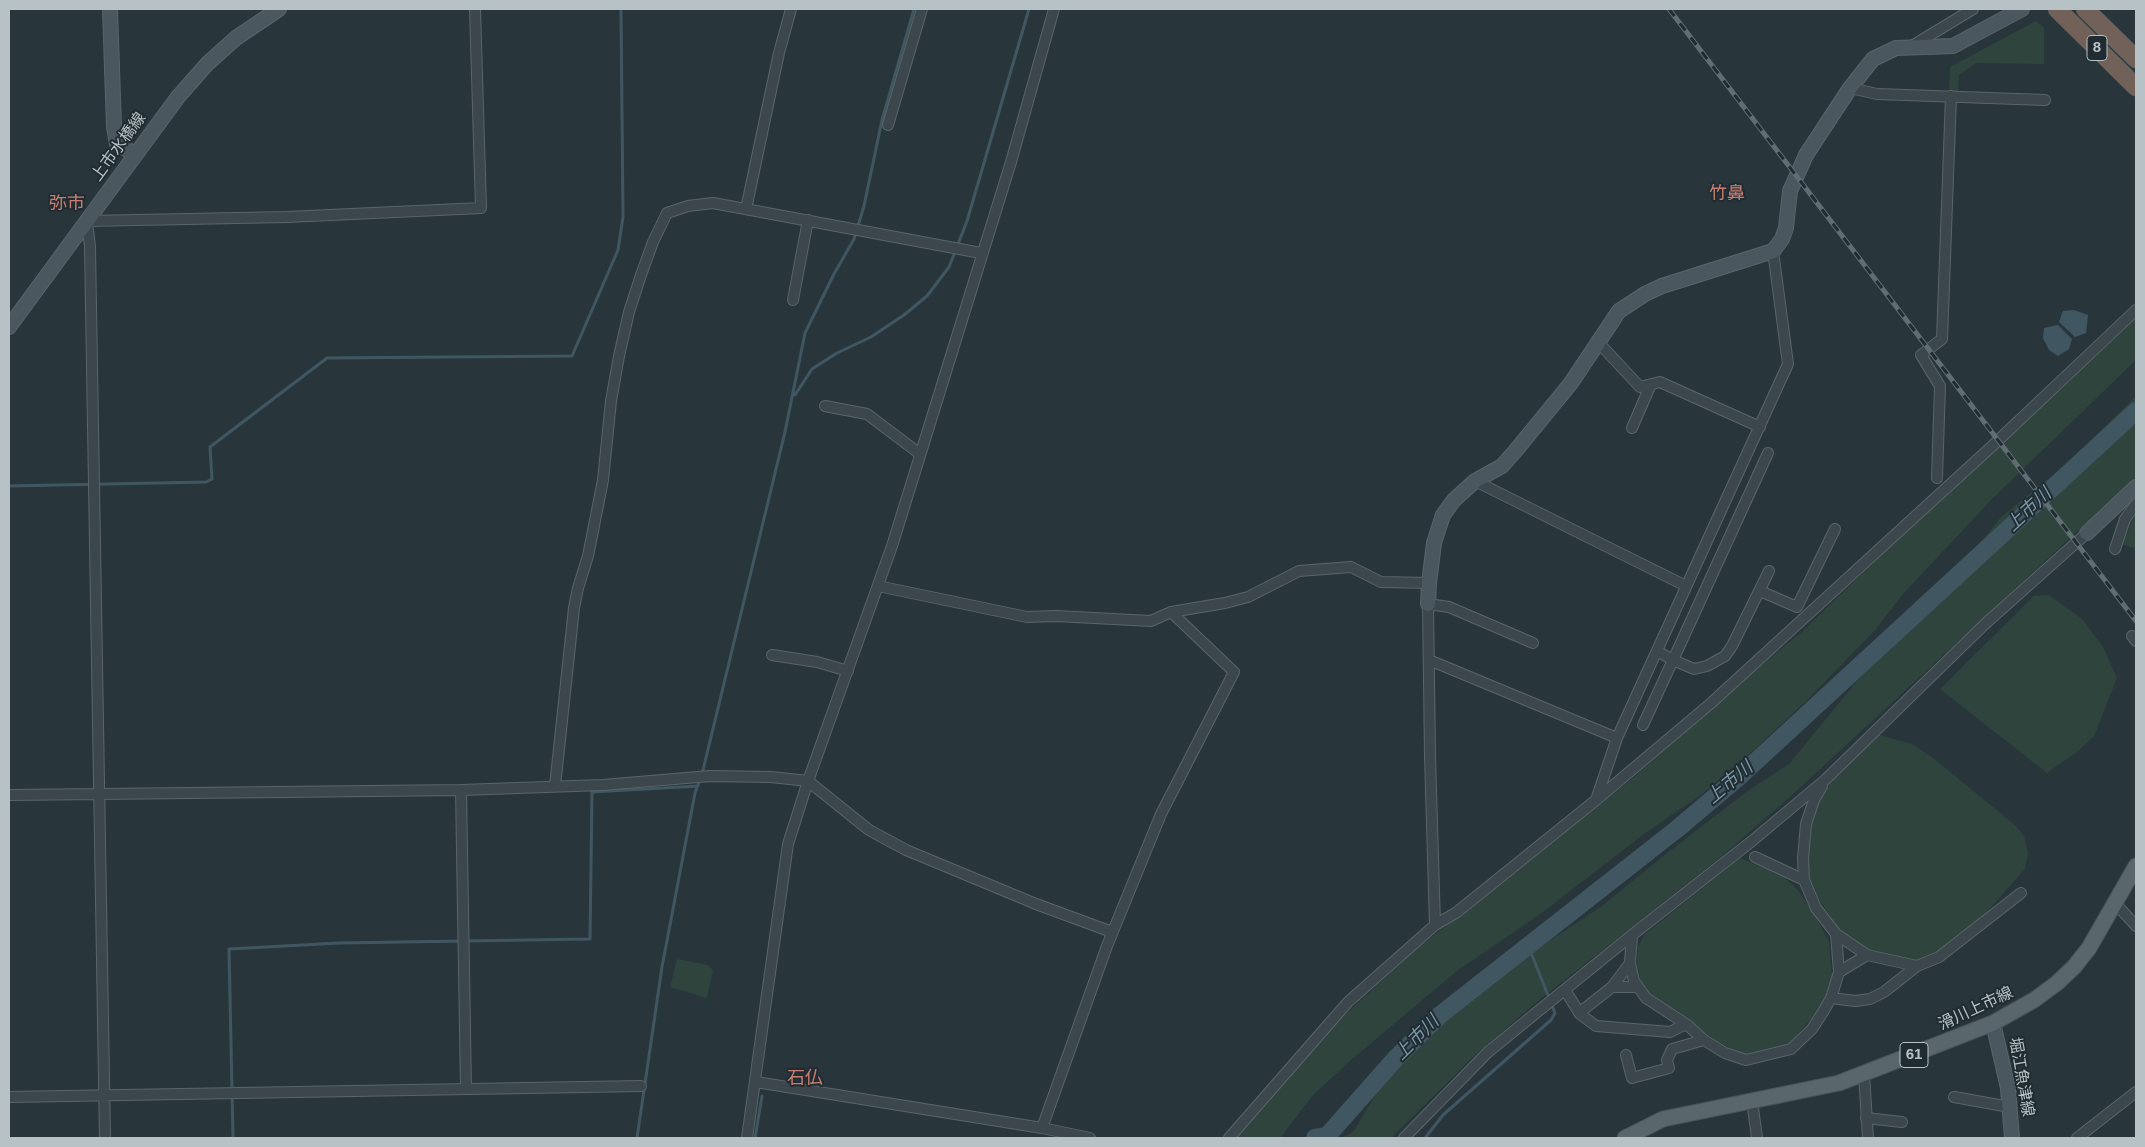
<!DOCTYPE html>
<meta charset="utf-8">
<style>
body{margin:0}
#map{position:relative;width:2145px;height:1147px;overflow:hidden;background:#28363c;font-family:Arial,sans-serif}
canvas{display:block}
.frame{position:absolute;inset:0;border:10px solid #b7c2c7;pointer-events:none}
</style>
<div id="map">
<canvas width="2145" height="1147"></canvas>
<div class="frame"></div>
</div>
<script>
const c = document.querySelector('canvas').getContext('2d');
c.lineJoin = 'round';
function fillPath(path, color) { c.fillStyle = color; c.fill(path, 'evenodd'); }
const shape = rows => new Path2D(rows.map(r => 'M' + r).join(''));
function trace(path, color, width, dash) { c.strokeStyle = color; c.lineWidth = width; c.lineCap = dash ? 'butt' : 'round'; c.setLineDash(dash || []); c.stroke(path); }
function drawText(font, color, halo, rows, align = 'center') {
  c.font = font + ' Arial,"Noto Sans JP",sans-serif'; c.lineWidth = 4; c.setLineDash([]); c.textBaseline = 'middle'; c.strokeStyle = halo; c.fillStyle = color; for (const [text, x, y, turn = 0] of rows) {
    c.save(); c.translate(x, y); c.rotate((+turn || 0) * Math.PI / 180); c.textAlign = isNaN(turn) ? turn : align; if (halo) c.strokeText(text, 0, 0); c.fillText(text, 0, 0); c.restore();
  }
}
fillPath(shape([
 [2036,21,2044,27,2044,64,1976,63,1959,75,1958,94,1949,94,1950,67],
 [2136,317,2136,360,1992,499,1903,594,1875,630,1808,699,1753,751,1701,795,1644,834,1539,915,1458,970,1351,1060,1313,1095,1280,1138,1233,1138,1335,1024,1414,951,1633,778,1744,679,1803,631,1958,481],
 [2136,396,2136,477,1791,796,1722,856,1534,1004,1474,1056,1391,1138,1342,1138,1354,1131,1374,1097,1401,1045,1480,991,1515,964,1602,906,1662,857,1749,790,1789,764,1862,675,1926,613,2001,517,2067,464],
 [2136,513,2136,549,2122,544],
 [2049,595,2082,619,2103,647,2117,678,2094,736,2078,751,2047,773,1940,689,2034,596],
 [1876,734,1912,744,1933,758,2015,825,2024,836,2028,853,2025,869,1986,913,1945,948,1926,959,1907,961,1866,950,1840,932,1809,883,1807,848,1814,811,1830,781],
 [1740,858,1783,876,1798,890,1814,914,1829,942,1832,976,1822,1007,1789,1043,1742,1055,1715,1040,1688,1020,1652,997,1642,986,1637,963,1638,947,1644,935],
 [677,959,708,965,713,970,707,998,670,987]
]), '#2f443d');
fillPath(shape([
 [2074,310,2088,315,2086,333,2075,337,2059,322,2063,311],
 [2058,325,2072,339,2069,349,2058,356,2049,350,2043,338,2044,328]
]), '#405762');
trace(shape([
 [795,395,812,369,837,353,871,337,904,315,927,296,949,267,967,221,1029,9],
 [9,486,206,482,212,479,210,447,327,358,572,356,618,250,623,217,621,9],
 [702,774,785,432,805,333,834,274,854,239,864,206,882,120,914,9],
 [233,1138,229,949,339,943,590,939,592,792,698,786],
 [637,1138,662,967,695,793,700,779],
 [755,1138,762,1096],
 [1425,1138,1443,1115,1551,1020,1555,1013,1528,945]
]), '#405762', 3);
trace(shape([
 [1315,1138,1327,1136,1396,1058,1440,1015,1677,829,1741,775,2136,411]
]), '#405762', 18);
const street = shape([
 [1912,46,1973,9],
 [1850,88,1877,94,2045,100],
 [888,125,922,9],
 [746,209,779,53,791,9],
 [793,300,808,220],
 [1598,342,1640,387,1660,382,1760,427],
 [825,406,867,414,920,454],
 [1632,428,1651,384],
 [1937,478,1940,386,1921,355,1942,339,1951,96],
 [1475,481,1686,586],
 [2115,549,2125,519,2136,504],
 [878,586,1027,617,1056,616,1151,621,1171,612,1225,603,1248,597,1299,571,1351,567,1381,582,1429,583],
 [1760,591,1797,607,1835,529],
 [2132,636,2136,641],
 [1657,651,1673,660,1768,453],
 [772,655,817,662,848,671],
 [1429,660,1617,738],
 [1643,725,1673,660,1694,669,1707,666,1725,656,1732,646,1769,571],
 [555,786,574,608,578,588,588,556,603,480,611,401,619,356,629,312,641,275,653,242,667,213,688,206,713,203,981,253],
 [1822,786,1814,800,1806,824,1803,858,1804,880,1816,908,1836,934],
 [461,790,466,1089],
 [9,795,461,790,603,785,710,776,771,777,808,781,869,830,906,850,1036,904,1112,932],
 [1596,800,1617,738,1788,364,1773,251],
 [1755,857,1804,880],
 [2116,904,2136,926],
 [1435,925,1430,756,1428,604,1449,607,1533,643],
 [1867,955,1917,966,1939,957,2021,893],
 [1630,963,1612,987,1638,987],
 [1565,990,1580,1014,1596,1026,1670,1032,1686,1024,1646,998,1634,981,1630,963,1632,935],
 [1831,998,1855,1001,1870,999,1884,992,1917,966],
 [1579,1013,1612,987],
 [1704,1040,1725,1053,1746,1060,1791,1049,1812,1029,1823,1012,1831,998,1839,972,1867,955,1836,934,1839,972],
 [1626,1055,1632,1078,1669,1068,1667,1060,1672,1049,1704,1040,1686,1024],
 [1864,1074,1868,1138],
 [756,1082,1042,1128,1090,1138],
 [9,1097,641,1086],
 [1954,1097,2010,1107],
 [1752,1100,1757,1138],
 [1866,1118,1902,1122],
 [1042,1128,1107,946,1161,814,1234,672,1171,612],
 [105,1138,90,247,87,221,287,217,481,208,475,9],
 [747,1138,788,844,808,781,892,546,1011,162,1054,9],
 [1229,1138,1348,1002,1435,925,1457,912,1596,800,1710,704,1990,448,2136,310],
 [1404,1138,1488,1052,1632,935,1752,841,1825,780,1985,624,2087,533],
 [2077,1138,2136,1092]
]);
const secondary = shape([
 [110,9,114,127,117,144,135,154],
 [9,327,178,97,207,64,236,38,279,9],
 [2087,533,2136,487],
 [1428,604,1429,583,1434,543,1443,515,1454,500,1475,481,1502,466,1517,449,1571,383,1619,311,1645,294,1662,286,1773,251,1782,239,1786,228,1790,191,1806,155,1850,88,1873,59,1896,48,1953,46,2022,9],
 [1993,1023,2008,1088,2012,1138]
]);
const primary = shape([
 [1625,1138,1663,1119,1839,1083,1993,1023,2034,1000,2057,983,2074,967,2089,948,2136,866]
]);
const highway = shape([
 [2057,9,2136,87],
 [2085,9,2136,59]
]);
trace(street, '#59656a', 12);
trace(secondary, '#59656a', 16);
trace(primary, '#475358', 17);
trace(highway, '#465257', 19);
trace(street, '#3b474c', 10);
trace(secondary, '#4a575e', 14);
trace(primary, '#59666c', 15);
trace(highway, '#716159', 18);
const rail = shape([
 [1669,9,2136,621]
]);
trace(rail, '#606e74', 5);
trace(rail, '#202c31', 3, [9]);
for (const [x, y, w] of [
 [2097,48,20],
 [1914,1055,28]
]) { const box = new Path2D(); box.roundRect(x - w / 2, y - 12.5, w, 25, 4); c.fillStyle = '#202c31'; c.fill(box); trace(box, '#b7c2c7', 1); }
drawText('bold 15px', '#b7c2c7', null, [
 ["8",2097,48],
 ["61",1914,1055]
]);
drawText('16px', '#b7c2c7', '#202c31', [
 ["上市水橋線",119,147,-54],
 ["滑川上市線",1976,1009,-25],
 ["堀江魚津線",2021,1077,80]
]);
drawText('18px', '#c87f72', '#202c31', [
 ["竹鼻",1727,194],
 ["弥市",67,204],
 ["石仏",805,1079]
]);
drawText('italic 18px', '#7c99a6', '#202c31', [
 ["上市川",2029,510,-43],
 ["上市川",1730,783,-40],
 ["上市川",1417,1038,-45]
]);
</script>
